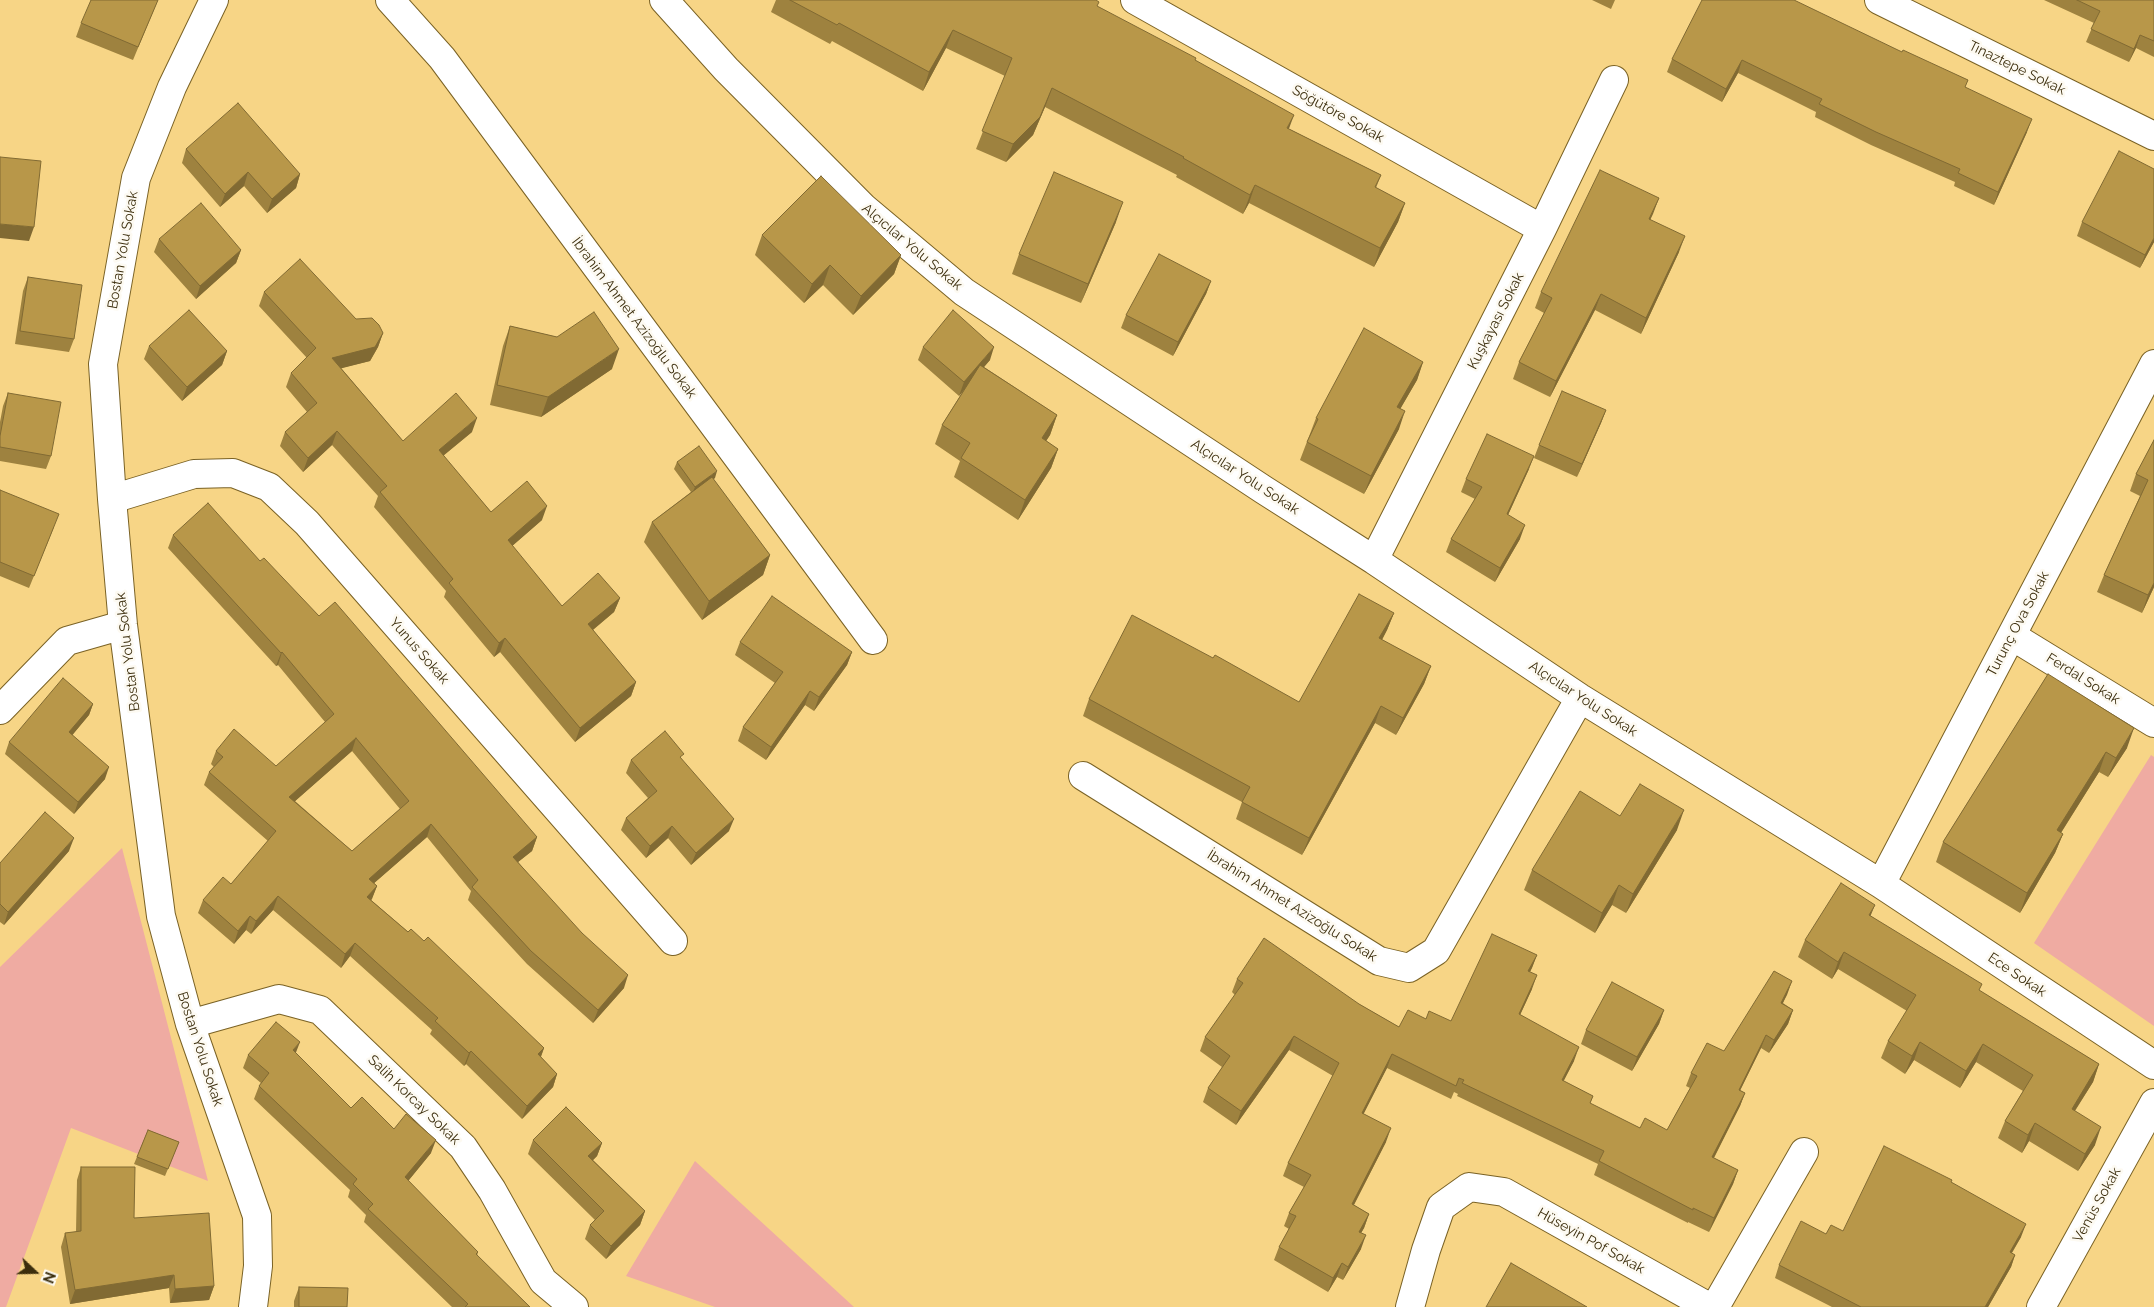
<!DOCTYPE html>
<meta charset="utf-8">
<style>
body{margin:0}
#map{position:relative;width:2154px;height:1307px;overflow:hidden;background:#f7d586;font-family:Raleway,sans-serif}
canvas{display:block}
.north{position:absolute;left:10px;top:1247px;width:50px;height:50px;-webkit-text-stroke:4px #fdfaf2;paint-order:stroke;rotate:111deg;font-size:14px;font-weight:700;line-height:20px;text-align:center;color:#3c2e0d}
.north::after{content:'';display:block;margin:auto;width:18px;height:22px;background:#3c2e0d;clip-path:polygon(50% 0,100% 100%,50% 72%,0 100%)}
</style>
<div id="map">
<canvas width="2154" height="1307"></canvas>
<div class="north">N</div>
</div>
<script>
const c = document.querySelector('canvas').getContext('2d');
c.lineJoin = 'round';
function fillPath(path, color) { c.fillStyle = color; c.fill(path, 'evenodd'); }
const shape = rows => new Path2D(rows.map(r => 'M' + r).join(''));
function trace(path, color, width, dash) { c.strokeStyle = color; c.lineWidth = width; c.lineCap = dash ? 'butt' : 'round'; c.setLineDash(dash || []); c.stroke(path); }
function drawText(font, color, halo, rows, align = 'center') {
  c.font = font + ' Raleway,sans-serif'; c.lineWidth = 5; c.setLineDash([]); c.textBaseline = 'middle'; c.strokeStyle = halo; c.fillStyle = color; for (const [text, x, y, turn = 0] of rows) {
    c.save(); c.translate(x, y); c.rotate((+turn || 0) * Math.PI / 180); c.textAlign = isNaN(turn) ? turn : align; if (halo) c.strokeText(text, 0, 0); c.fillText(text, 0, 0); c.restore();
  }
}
fillPath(shape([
 [2151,755,2154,757,2154,1026,2034,943],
 [122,848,208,1181,71,1128,6,1307,0,1307,0,967],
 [695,1161,854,1307,715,1307,626,1276]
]), '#efaba2');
const minor = shape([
 [214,0,172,87,136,178,103,364,112,499,123,625,161,916,190,1024,257,1216,258,1266,253,1307],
 [390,0,442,58,873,640],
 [664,0,726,69,864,208,964,292,1264,490,1374,560,1580,698,1881,884,2154,1065],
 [1135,0,1542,229],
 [1879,0,2154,136],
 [112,499,194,474,233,473,269,487,307,523,673,941],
 [1374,560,1542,229,1614,80],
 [2012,636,2154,723],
 [0,710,67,641,123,625],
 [1083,776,1379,961,1409,968,1436,951,1580,698],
 [1881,884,2154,364],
 [190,1024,279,999,320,1010,463,1147,492,1190,543,1281,574,1307],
 [1410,1307,1426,1250,1441,1207,1469,1187,1504,1192,1709,1307],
 [1715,1307,1804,1152],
 [2041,1307,2154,1103]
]);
trace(minor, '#7a6225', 30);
trace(minor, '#fff', 28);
fillPath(shape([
 [158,0,133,60,76,37,81,23],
 [776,0,1096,0,1097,7,1195,60,1289,129,1381,175,1376,188,1405,203,1398,222,1374,267,1249,203,1243,214,1176,177,1177,175,1045,107,1033,135,1006,162,976,149,1005,76,946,48,923,91,832,41,830,44,771,12],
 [1592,0,1615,0,1611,9],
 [2044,0,2154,0,2154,57,2136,48,2129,62,2086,42,2094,23],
 [1902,52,1968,80,1965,87,2027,132,1994,205,1954,186,1955,182,1871,145,1815,117,1816,112,1738,73,1722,102,1667,72,1672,59],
 [186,149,300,174,296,188,267,213,244,186,220,207,182,163],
 [1659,198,1650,219,1679,252,1641,334,1595,310,1550,397,1513,379,1519,362,1544,313,1535,308,1541,292],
 [1116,222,1081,303,1012,274,1019,254],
 [2082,222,2154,242,2140,268,2077,236],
 [762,235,901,255,894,274,853,315,823,285,804,303,755,255],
 [159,239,241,250,236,263,196,299,154,252],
 [28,277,74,339,69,352,15,344,23,291],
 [1211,281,1206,294,1173,356,1121,328,1126,315],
 [264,292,356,319,383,333,378,347,370,361,341,368,403,441,472,432,443,456,491,512,542,520,512,546,562,606,620,598,614,612,593,630,636,682,631,696,575,742,500,652,494,657,444,597,446,591,374,507,378,496,332,445,303,472,280,446,285,432,307,412,286,387,291,373,307,358,259,306],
 [510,326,557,337,612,369,541,417,490,405,503,346],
 [149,346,227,351,222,365,182,401,144,359],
 [923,347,990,360,984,367,1057,415,1050,435,1046,441,1058,449,1051,468,1018,520,954,477,960,461,935,444,942,425,965,388,959,396,918,360],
 [1423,362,1417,380,1400,409,1399,429,1364,494,1300,460,1316,418],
 [8,393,51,456,46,469,0,461,0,422,3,406],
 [1606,410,1601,423,1577,477,1534,458,1539,445],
 [2154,440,2154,587,2142,613,2097,592,2104,575,2140,496,2130,491,2136,474],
 [677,462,715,478,713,479,770,555,763,575,702,620,644,542,652,522,691,492,674,469],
 [1529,469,1508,515,1520,539,1495,582,1446,552,1451,539,1475,499,1461,492,1466,479],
 [0,490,54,527,29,588,0,576],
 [173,535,260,561,319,616,537,837,532,851,518,862,624,988,593,1023,527,964,468,900,471,891,427,837,374,883,377,886,371,900,544,1048,541,1057,557,1074,553,1087,522,1119,466,1064,464,1066,430,1034,432,1030,350,956,341,968,273,910,251,934,246,930,234,944,198,913,203,900,231,884,268,841,204,785,209,772,214,767,211,764,216,751,276,766,325,722,278,665,276,666,168,548],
 [352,751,400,809,352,851,295,801],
 [1394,613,1387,630,1382,640,1431,666,1424,684,1396,735,1375,723,1302,855,1236,819,1242,802,1083,716,1089,699,1299,702],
 [740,642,852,652,847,665,814,711,805,705,766,760,738,741,743,727,775,683,735,655],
 [2048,674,2127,748,2108,777,2099,772,2061,833,2063,834,2055,853,2020,913,1936,862,1943,842],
 [93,704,89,715,72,735,105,779,74,814,5,754,9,742],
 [631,760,682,760,729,831,691,865,668,838,646,858,621,830,626,818,648,798,626,773],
 [1620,816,1677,830,1626,913,1612,905,1595,933,1524,890,1532,870],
 [69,851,4,925,0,922,0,863],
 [1871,916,1980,991,2099,1064,2093,1082,2075,1111,2095,1145,2078,1171,2029,1141,2022,1153,1998,1138,2005,1121,2023,1091,1976,1062,1960,1088,1914,1060,1905,1074,1881,1058,1888,1041,1907,1011,1838,969,1832,979,1798,957,1805,940],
 [1537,955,1530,972,1532,989,1520,1015,1574,1061,1563,1081,1593,1096,1590,1104,1640,1128,1667,1130,1690,1088,1686,1086,1691,1073,1724,1051,1792,981,1783,1003,1793,1010,1788,1024,1769,1053,1761,1048,1740,1090,1745,1093,1740,1106,1714,1158,1738,1170,1733,1184,1709,1232,1688,1222,1688,1223,1594,1175,1598,1164,1457,1096,1458,1094,1454,1092,1451,1099,1387,1068,1363,1114,1386,1142,1354,1205,1369,1214,1364,1228,1361,1233,1361,1249,1343,1280,1337,1277,1328,1292,1274,1260,1279,1247,1289,1229,1284,1226,1289,1213,1304,1187,1283,1176,1288,1163,1333,1076,1289,1050,1236,1125,1203,1102,1208,1088,1222,1067,1200,1051,1205,1037,1235,995,1232,992,1237,979,1359,1004,1399,1027,1451,1021],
 [1664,1010,1659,1024,1632,1071,1581,1044,1586,1030],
 [296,1053,351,1108,394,1129,431,1153,408,1181,478,1252,477,1256,530,1307,452,1307,364,1222,366,1215,348,1197,350,1190,254,1099,259,1086,261,1083,243,1068,248,1055],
 [148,1130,179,1142,165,1176,134,1164],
 [533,1140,602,1143,597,1156,593,1160,645,1211,640,1225,606,1259,585,1239,590,1225,595,1220,528,1154],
 [81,1167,134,1218,214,1286,209,1300,170,1303,169,1288,70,1304,61,1247,65,1233,76,1232,77,1180],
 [1951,1182,2021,1237,2012,1253,2015,1255,2011,1267,1988,1307,1832,1307,1775,1278,1779,1265,1826,1234,1843,1231],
 [299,1287,347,1307,294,1307,294,1301]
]), '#9e823f');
fillPath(shape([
 [953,30,946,48,923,91,929,72],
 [2140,35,2136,48,2129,62,2134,49],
 [1742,60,1738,73,1722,102,1726,89],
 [1052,88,1045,107,1033,135,1006,162,1013,144],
 [1294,115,1287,134,1287,128],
 [2032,119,2027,132,1994,205,1998,192],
 [248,172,244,186,220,207,225,194],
 [300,174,296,188,267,213,272,199],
 [1255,185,1249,203,1243,214,1250,195],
 [1659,198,1653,214,1643,235,1649,219],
 [1123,202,1116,222,1081,303,1088,284],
 [1405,203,1398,222,1374,267,1380,248],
 [0,224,34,227,29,241,0,238],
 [1685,236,1679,252,1641,334,1646,318],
 [2154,238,2154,242,2140,268,2145,255],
 [241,250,236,263,196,299,200,286],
 [901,255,894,274,853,315,861,296],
 [830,265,823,285,804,303,812,284],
 [1211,281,1206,294,1173,356,1178,342],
 [1601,294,1595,310,1550,397,1556,381],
 [383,333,378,347,370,361,327,372,332,358],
 [994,347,990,360,959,396,964,382],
 [619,349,612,369,541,417,548,397],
 [227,351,222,365,182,401,187,387],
 [1423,362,1417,380,1391,425,1397,407],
 [1606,410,1601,423,1577,477,1582,464],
 [1405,411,1399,429,1364,494,1371,476],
 [1057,415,1050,435,1035,458,1042,438],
 [477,418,472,432,433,464,439,450],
 [337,431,332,445,303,472,308,458],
 [1058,449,1051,468,1018,520,1025,500],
 [1534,456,1529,469,1502,528,1507,514],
 [717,471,715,478,692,494,695,487],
 [547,506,542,520,503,554,508,540],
 [1525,525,1520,539,1495,582,1500,568],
 [770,555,763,575,702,620,709,601],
 [2154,583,2154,587,2142,613,2148,595],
 [620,598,614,612,583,638,588,624],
 [1394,613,1387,630,1373,656,1379,638],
 [505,638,500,652,494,657,499,643],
 [282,652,278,665,276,666,281,653],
 [852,652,847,665,814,711,819,697],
 [1431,666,1424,684,1396,735,1403,718],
 [636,682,631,696,575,742,580,728],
 [810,691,805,705,766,760,771,747],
 [93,704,89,715,65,744,69,732],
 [1381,706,1375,723,1302,855,1309,838],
 [2134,728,2127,748,2108,777,2116,758],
 [356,738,352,751,285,810,289,797],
 [2106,752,2099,772,2050,850,2057,830],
 [109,767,105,779,74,814,78,802],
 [1684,810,1677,830,1626,913,1633,894],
 [734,819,729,831,691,865,696,853],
 [431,824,427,837,364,892,369,879],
 [672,826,668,838,646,858,650,846],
 [2063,834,2055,853,2020,913,2027,893],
 [537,837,532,851,508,870,513,857],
 [74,838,69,851,4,925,8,912],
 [1619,885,1612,905,1595,933,1602,913],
 [377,886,372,899,363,910,367,897],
 [278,896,273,910,251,934,256,921],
 [1875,905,1868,922,1869,915],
 [250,916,246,930,234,944,238,931],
 [355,943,350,956,341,968,345,954],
 [1844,952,1838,969,1832,979,1838,962],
 [1537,955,1532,968,1523,985,1528,971],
 [628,975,624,988,593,1023,598,1010],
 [1537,975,1532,989,1514,1028,1519,1014],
 [1792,981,1787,995,1776,1016,1781,1003],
 [1664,1010,1659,1024,1632,1071,1637,1057],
 [1793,1010,1788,1024,1769,1053,1774,1040],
 [1766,1035,1761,1048,1734,1103,1739,1090],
 [1294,1036,1289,1050,1236,1125,1241,1111],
 [300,1042,295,1055,293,1050],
 [1920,1042,1914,1060,1905,1074,1912,1056],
 [1983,1044,1976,1062,1960,1088,1966,1071],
 [1579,1047,1574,1061,1557,1094,1562,1080],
 [544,1048,539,1061,538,1054],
 [471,1051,466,1064,464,1066,469,1053],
 [1392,1054,1387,1068,1357,1127,1362,1113],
 [2099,1064,2093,1082,2065,1126,2072,1109],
 [557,1074,553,1087,522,1119,527,1106],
 [1745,1093,1740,1106,1707,1171,1712,1157],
 [2035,1123,2029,1141,2022,1153,2028,1135],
 [2101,1127,2095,1145,2078,1171,2085,1154],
 [1391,1128,1386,1142,1347,1218,1352,1204],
 [436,1140,431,1153,400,1191,405,1177],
 [602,1143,597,1156,584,1169,588,1156],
 [1738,1170,1733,1184,1709,1232,1714,1218],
 [645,1211,640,1225,606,1259,611,1246],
 [1369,1214,1364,1228,1354,1245,1359,1232],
 [2026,1224,2021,1237,2005,1264,2010,1252],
 [1366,1235,1361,1249,1343,1280,1348,1267],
 [2015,1255,2011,1267,1988,1307,1985,1307],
 [1342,1263,1337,1277,1328,1292,1333,1278],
 [174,1275,169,1288,70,1304,75,1290],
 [214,1286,209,1300,170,1303,175,1289]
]), '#816a33');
const building = shape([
 [91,0,158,0,138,47,81,23,91,0],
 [790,0,1096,0,1099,2,1097,6,1196,58,1195,60,1294,115,1287,128,1381,175,1375,187,1405,203,1380,248,1255,185,1250,195,1183,158,1184,157,1052,88,1040,117,1013,144,982,131,1012,58,953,30,929,72,839,23,837,25,790,0],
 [1702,0,1794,0,1902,52,1903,50,1968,80,1965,87,2032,119,1998,192,1958,173,1960,169,1876,132,1819,104,1822,99,1742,60,1726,89,1672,59,1702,0],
 [2077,0,2154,0,2154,41,2140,35,2134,49,2091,29,2100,11,2077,0],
 [238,103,300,174,272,199,248,172,225,194,186,149,238,103],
 [2119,151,2154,169,2154,238,2145,255,2082,222,2119,151],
 [0,157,41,161,34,227,0,224,0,157],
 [1600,170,1659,198,1649,219,1685,236,1646,318,1601,294,1556,381,1519,362,1552,298,1541,292,1600,170],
 [1054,172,1123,202,1088,284,1019,254,1054,172],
 [821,176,901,255,861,296,830,265,812,284,762,235,821,176],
 [201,203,241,250,200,286,159,239,201,203],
 [1159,254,1211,281,1178,342,1126,315,1159,254],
 [300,259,356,319,372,318,379,325,383,333,375,347,332,358,403,441,456,393,477,418,439,450,491,512,527,481,547,506,508,540,562,606,598,573,620,598,588,624,636,682,580,728,505,638,499,643,449,583,453,579,380,492,387,486,337,431,308,458,285,432,317,403,291,373,316,348,264,292,300,259],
 [28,277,82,285,74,339,20,331,28,277],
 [189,310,227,351,187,387,149,346,189,310],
 [953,310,994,347,964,382,923,347,953,310],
 [594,312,619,349,548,397,497,385,510,326,557,337,594,312],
 [1364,328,1423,362,1397,407,1405,411,1371,476,1307,442,1318,419,1316,418,1364,328],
 [980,365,1057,415,1042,438,1058,449,1025,500,961,458,970,443,942,425,980,365],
 [1562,391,1606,410,1582,464,1539,445,1562,391],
 [8,393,61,402,51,456,0,447,0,436,8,393],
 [1487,434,1534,456,1507,514,1525,525,1500,568,1451,539,1482,487,1466,479,1487,434],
 [2154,440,2154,583,2148,595,2104,575,2148,480,2136,474,2154,440],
 [699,446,717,471,695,487,677,462,699,446],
 [712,477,770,555,709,601,652,522,712,477],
 [0,490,59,514,34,576,0,562,0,490],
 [208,503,260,561,264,558,319,616,335,602,537,837,513,857,582,933,628,975,598,1010,531,951,472,887,478,880,431,824,369,879,377,886,367,897,408,932,411,929,424,941,428,937,544,1048,538,1054,557,1074,527,1106,471,1051,469,1053,435,1021,438,1018,355,943,345,954,278,896,256,921,250,916,238,931,203,900,223,877,231,884,276,831,209,772,223,757,216,751,234,729,276,766,334,714,282,652,281,653,173,535,208,503],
 [356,738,409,801,352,851,289,797,356,738],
 [1359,594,1394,613,1379,638,1431,666,1403,718,1381,706,1309,838,1242,802,1250,787,1089,699,1132,615,1213,658,1215,655,1299,702,1359,594],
 [772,596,852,652,819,697,810,691,771,747,743,727,783,672,740,642,772,596],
 [2048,674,2134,728,2116,758,2106,752,2057,830,2063,834,2027,893,1943,842,2048,674],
 [63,678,93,704,69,732,109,767,78,802,9,742,63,678],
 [665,731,684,754,680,757,734,819,696,853,672,826,650,846,626,818,657,791,631,760,665,731],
 [1640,784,1684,810,1633,894,1619,885,1602,913,1532,870,1580,791,1620,816,1640,784],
 [45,812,74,838,8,912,0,904,0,863,45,812],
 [1841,883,1875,905,1869,915,1982,984,1979,990,2099,1064,2072,1109,2101,1127,2085,1154,2035,1123,2028,1135,2005,1121,2033,1075,1983,1044,1966,1071,1920,1042,1912,1056,1888,1041,1916,995,1844,952,1838,962,1805,940,1841,883],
 [1492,934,1537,955,1528,971,1537,975,1519,1014,1579,1047,1562,1080,1593,1096,1590,1103,1640,1128,1645,1118,1667,1130,1697,1076,1691,1073,1707,1043,1724,1051,1774,971,1792,981,1781,1003,1793,1010,1774,1040,1766,1035,1739,1090,1745,1093,1712,1157,1738,1170,1714,1218,1693,1208,1693,1210,1599,1161,1604,1151,1462,1083,1464,1080,1459,1078,1456,1086,1392,1054,1362,1113,1391,1128,1352,1204,1369,1214,1359,1232,1366,1235,1348,1267,1342,1263,1333,1278,1279,1247,1296,1216,1289,1213,1311,1175,1288,1163,1339,1063,1294,1036,1241,1111,1208,1088,1230,1056,1205,1037,1243,983,1237,979,1264,938,1359,1004,1399,1027,1408,1010,1426,1019,1429,1011,1451,1021,1492,934],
 [1612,982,1664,1010,1637,1057,1586,1030,1612,982],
 [276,1022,300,1042,293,1050,351,1108,362,1097,394,1129,406,1114,436,1140,405,1177,478,1252,476,1254,530,1307,465,1307,468,1304,368,1209,373,1204,353,1184,357,1179,259,1086,269,1073,248,1055,276,1022],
 [566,1107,602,1143,588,1156,645,1211,611,1246,590,1225,604,1211,533,1140,566,1107],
 [148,1130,179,1142,168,1169,137,1157,148,1130],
 [1884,1146,1952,1180,1951,1182,2026,1224,2010,1252,2015,1255,1985,1307,1861,1307,1779,1265,1801,1221,1826,1234,1831,1225,1843,1231,1884,1146],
 [81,1167,135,1167,134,1218,209,1213,214,1286,175,1289,174,1275,75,1290,65,1233,81,1231,81,1167],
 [1511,1263,1587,1307,1486,1307,1511,1263],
 [299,1287,348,1288,347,1307,299,1307,299,1287]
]);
fillPath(building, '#b89749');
trace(building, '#816a33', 1);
drawText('14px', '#3c2e0d', '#fdfaf2', [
 ["Tınaztepe Sokak",2017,68,26],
 ["Söğütöre Sokak",1338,114,29],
 ["Alçıcılar Yolu Sokak",912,247,40],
 ["Bostan Yolu Sokak",123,250,-80],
 ["İbrahim Ahmet Azizoğlu Sokak",634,318,53],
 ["Kuşkayası Sokak",1496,321,-63],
 ["Alçıcılar Yolu Sokak",1245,477,33],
 ["Turunç Ova Sokak",2018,624,-62],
 ["Yunus Sokak",419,651,49],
 ["Bostan Yolu Sokak",128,652,-97],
 ["Ferdal Sokak",2083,679,32],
 ["Alçıcılar Yolu Sokak",1583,699,33],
 ["İbrahim Ahmet Azizoğlu Sokak",1292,906,32],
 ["Ece Sokak",2017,975,34],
 ["Bostan Yolu Sokak",200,1049,72],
 ["Salih Korcay Sokak",414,1100,44],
 ["Venüs Sokak",2097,1205,-61],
 ["Hüseyin Pof Sokak",1591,1241,29]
]);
</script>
